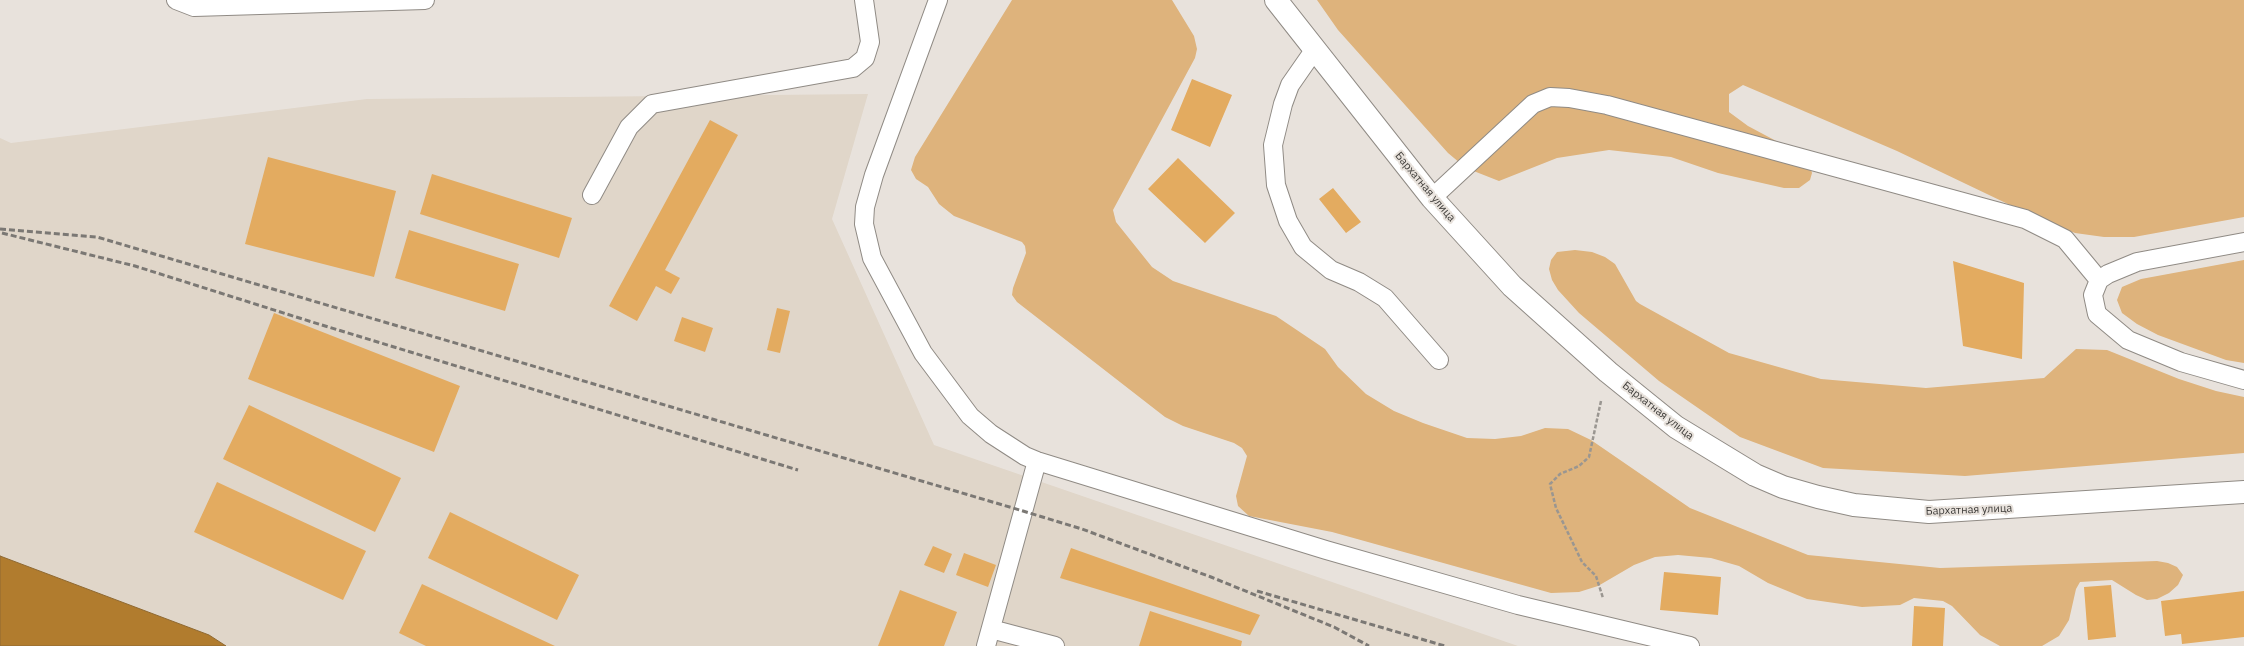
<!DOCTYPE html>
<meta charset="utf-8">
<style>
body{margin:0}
canvas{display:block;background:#e8e2dc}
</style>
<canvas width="2244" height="646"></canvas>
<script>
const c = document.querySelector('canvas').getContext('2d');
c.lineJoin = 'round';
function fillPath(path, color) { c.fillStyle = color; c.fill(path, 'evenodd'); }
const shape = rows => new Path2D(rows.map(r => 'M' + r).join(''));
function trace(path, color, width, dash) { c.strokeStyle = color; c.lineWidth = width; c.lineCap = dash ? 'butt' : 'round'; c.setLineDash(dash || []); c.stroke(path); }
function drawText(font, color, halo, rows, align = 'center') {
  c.font = font + ' "IBM Plex Sans",sans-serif'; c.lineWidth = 4; c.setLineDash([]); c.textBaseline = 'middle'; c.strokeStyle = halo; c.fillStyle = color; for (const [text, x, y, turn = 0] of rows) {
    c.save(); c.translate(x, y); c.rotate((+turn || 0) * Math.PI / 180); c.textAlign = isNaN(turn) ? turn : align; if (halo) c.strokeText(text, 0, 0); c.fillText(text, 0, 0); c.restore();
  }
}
fillPath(shape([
 [868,94,832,219,934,445,1518,646,226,646,209,635,0,556,0,138,11,143,367,99]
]), '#e0d6c9');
fillPath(shape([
 [1012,0,1172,0,1194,36,1197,49,1195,58,1113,210,1116,222,1152,267,1173,281,1276,316,1325,349,1338,367,1366,394,1394,411,1423,423,1467,438,1495,439,1521,436,1545,428,1568,429,1591,440,1690,508,1808,555,1940,568,2157,561,2168,563,2177,567,2183,575,2178,585,2169,593,2157,599,2147,600,2136,595,2112,580,2080,582,2076,589,2069,620,2059,636,2042,646,2000,646,1980,635,1952,606,1943,601,1914,598,1900,605,1862,607,1807,599,1768,583,1739,566,1711,558,1678,555,1655,557,1634,565,1598,586,1579,592,1551,593,1332,532,1249,516,1238,506,1236,496,1247,456,1242,448,1234,443,1183,426,1165,417,1017,302,1012,295,1013,288,1026,253,1025,246,1022,242,954,216,939,204,928,187,916,179,911,170,915,157],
 [1317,0,2244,0,2244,217,2134,237,2104,237,2075,233,2033,216,1897,151,1743,85,1729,94,1729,112,1748,126,1808,158,1812,173,1810,180,1799,188,1784,188,1718,173,1671,157,1609,150,1557,158,1499,181,1466,168,1448,153,1338,30],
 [1575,250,1592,252,1605,257,1615,264,1636,301,1640,304,1729,353,1821,379,1926,388,2044,378,2076,349,2107,350,2179,379,2216,391,2244,397,2244,453,1965,476,1823,468,1740,437,1659,381,1579,313,1558,290,1552,280,1549,269,1551,260,1557,252],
 [2244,260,2244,363,2226,360,2158,335,2137,324,2122,313,2117,300,2122,287,2141,279]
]), '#deb37c');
const water = shape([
 [0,556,209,635,226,646,0,646,0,556]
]);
fillPath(water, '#b17c2e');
trace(water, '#8f6932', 1);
fillPath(shape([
 [1192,79,1232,95,1210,147,1171,130],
 [710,120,738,135,665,270,680,278,671,294,656,286,637,321,609,306],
 [268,157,396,191,374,277,245,244],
 [1178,158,1235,213,1205,243,1148,189],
 [432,174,572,218,559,258,420,214],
 [1333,188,1361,222,1346,233,1319,199],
 [409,230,519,264,505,311,395,278],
 [1953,261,2024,283,2022,359,1963,346],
 [777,308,790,311,780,353,767,350],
 [274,313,460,386,434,452,248,379],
 [682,317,713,328,705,352,674,341],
 [249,405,401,478,375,532,223,459],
 [217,482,366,551,343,600,194,532],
 [450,512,579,575,557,620,428,558],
 [933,546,952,554,944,573,924,565],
 [1071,548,1260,615,1250,635,1060,578],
 [964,553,996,565,988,587,956,575],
 [1664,572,1721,577,1718,615,1660,610],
 [422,584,555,646,426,646,399,633],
 [2111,585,2116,637,2088,640,2084,587],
 [900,590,957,612,944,646,878,646],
 [2244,591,2244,637,2182,644,2181,634,2165,636,2161,601],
 [1914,606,1945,608,1943,646,1912,646],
 [1150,611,1242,641,1241,646,1139,646]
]), '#e3ab60');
const service = shape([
 [176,0,194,7,425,0],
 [938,0,874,175,865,207,864,224,872,258,923,353,970,416,991,434,1025,456,1037,461,1326,550,1518,605,1690,646],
 [1315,49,1290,85,1283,104,1273,145,1276,185,1288,221,1303,247,1331,270,1359,282,1385,298,1439,360],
 [592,195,629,127,652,104,853,68,865,58,870,42,864,0],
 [1432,198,1533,104,1550,97,1569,98,1607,105,2025,219,2065,239,2099,280],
 [2244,242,2137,262,2108,274,2099,280,2093,295,2097,314,2128,340,2181,362,2244,380],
 [991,629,1055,646],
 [986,646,1037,461]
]);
const tertiary = shape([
 [1276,0,1432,198,1512,286,1608,372,1676,427,1755,475,1783,487,1818,497,1854,505,1929,512,2244,492]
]);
trace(service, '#908b85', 20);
trace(tertiary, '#908b85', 24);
trace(shape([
 [1601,401,1589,457,1579,466,1560,474,1550,484,1556,508,1582,562,1596,576,1603,598]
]), '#9a9691', 2.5, [4, 2]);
trace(service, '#fff', 18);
trace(tertiary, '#fff', 22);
trace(shape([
 [0,229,97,237,1023,511,1082,529,1211,577,1334,627,1369,646],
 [2,233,135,266,312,322,798,470],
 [1257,591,1445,646]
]), '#7b7874', 3, [6, 3]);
drawText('11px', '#3f3d3a', '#e8e2dc', [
 ["Бархатная улица",1425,187,50],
 ["Бархатная улица",1658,411,38],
 ["Бархатная улица",1969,510,-2]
]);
</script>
